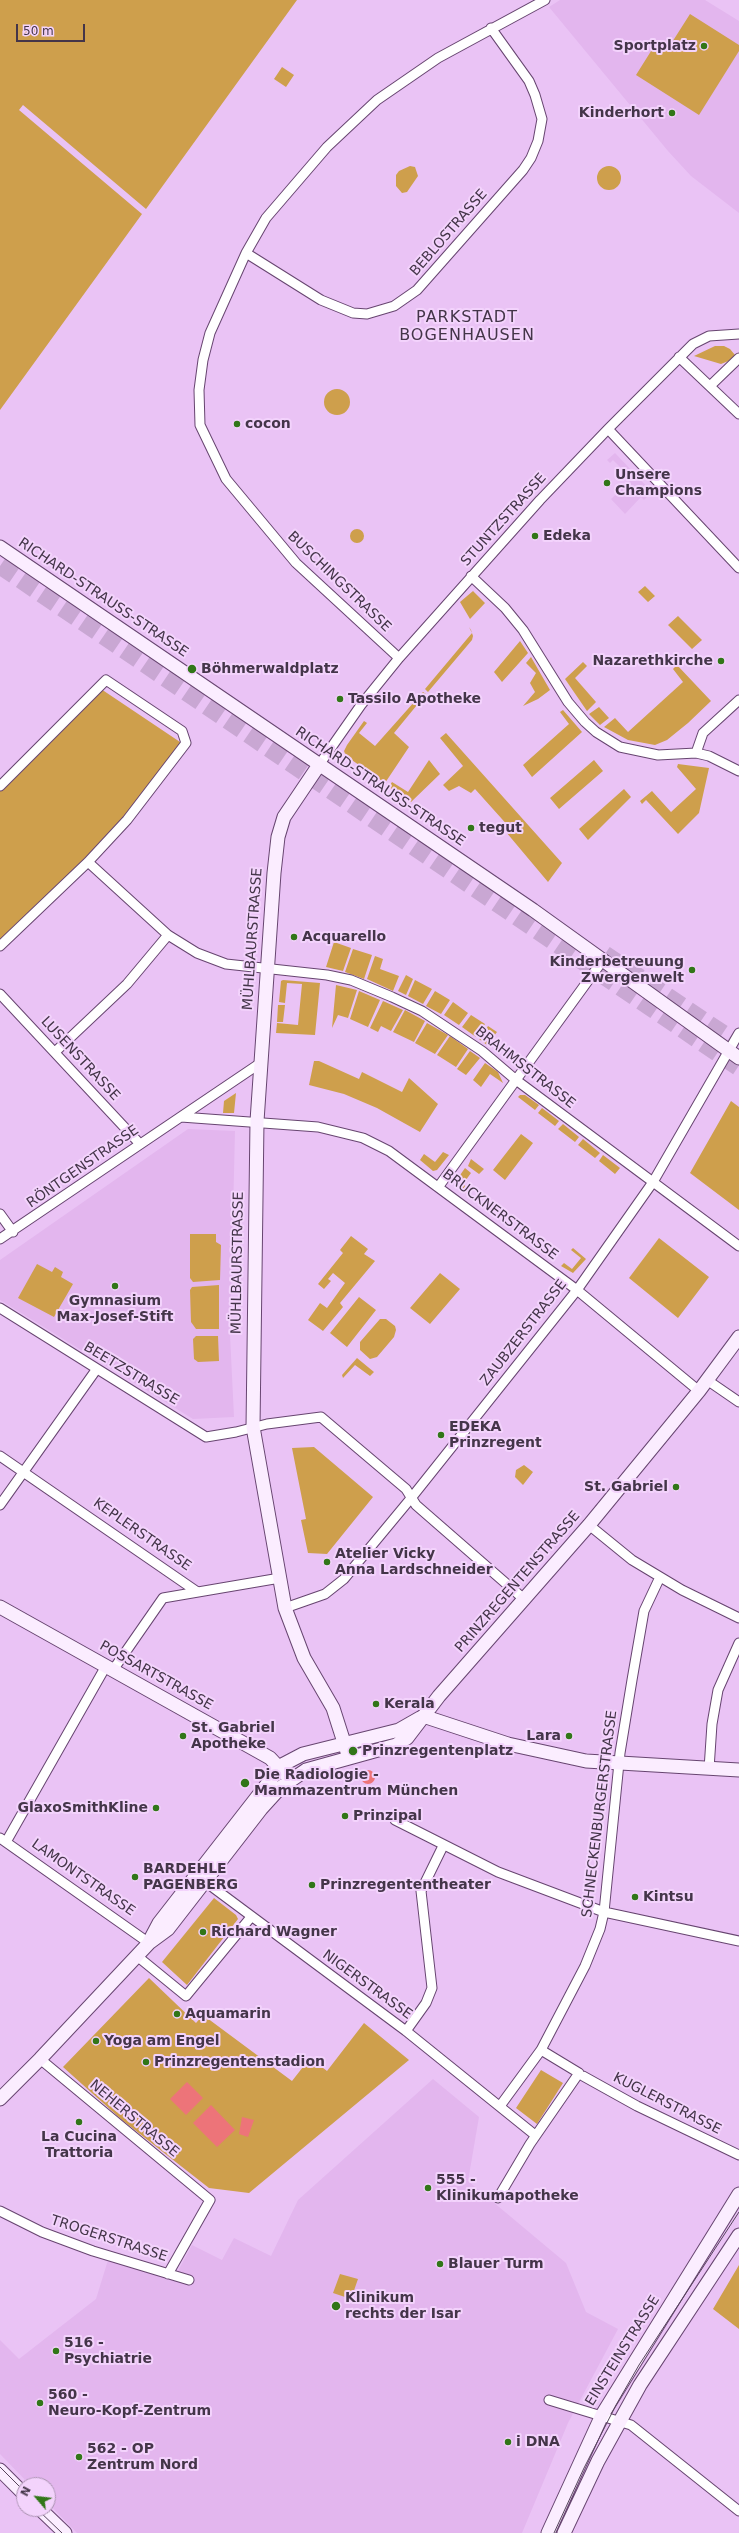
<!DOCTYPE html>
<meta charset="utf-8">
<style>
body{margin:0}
#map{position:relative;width:739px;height:2533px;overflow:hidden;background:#eac3f5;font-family:"DejaVu Sans",sans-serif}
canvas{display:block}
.north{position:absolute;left:16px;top:2477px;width:40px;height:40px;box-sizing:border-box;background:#f3d3fc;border:1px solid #ad94b4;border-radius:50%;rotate:298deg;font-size:11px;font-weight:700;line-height:16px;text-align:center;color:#443549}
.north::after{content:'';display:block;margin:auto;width:14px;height:18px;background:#317618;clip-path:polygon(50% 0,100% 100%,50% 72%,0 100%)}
.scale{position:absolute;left:16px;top:24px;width:69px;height:18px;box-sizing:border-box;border:2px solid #443549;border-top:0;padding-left:5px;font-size:12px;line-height:14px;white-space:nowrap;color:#443549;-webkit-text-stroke:3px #f3d3fc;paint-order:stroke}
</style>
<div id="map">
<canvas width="739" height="2533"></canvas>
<div class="north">N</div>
<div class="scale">50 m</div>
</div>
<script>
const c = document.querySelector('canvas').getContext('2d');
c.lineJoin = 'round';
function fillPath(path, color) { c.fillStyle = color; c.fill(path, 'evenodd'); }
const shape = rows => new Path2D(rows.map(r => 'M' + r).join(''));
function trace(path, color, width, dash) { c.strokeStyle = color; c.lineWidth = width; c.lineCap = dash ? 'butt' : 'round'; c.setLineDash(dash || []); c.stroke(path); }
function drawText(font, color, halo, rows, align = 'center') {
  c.font = font + ' "DejaVu Sans",sans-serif'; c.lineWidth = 4; c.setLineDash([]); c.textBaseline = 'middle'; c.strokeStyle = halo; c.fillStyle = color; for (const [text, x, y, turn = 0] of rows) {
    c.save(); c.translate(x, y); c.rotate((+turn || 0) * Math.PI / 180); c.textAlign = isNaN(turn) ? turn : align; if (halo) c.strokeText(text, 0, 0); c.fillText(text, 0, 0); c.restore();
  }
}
fillPath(shape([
 [560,0,705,0,739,21,739,213,691,176,668,151,549,7],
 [615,453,652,492,644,500,641,497,625,514,611,499,632,479,613,460,610,463,607,460],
 [188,1129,235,1131,230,1335,234,1417,193,1419,0,1300,0,1260],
 [433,2079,479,2117,468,2181,566,2263,586,2312,618,2329,568,2423,522,2533,77,2533,48,2503,48,2485,30,2485,0,2454,0,2340,19,2359,96,2299,108,2260,173,2280,192,2245,222,2260,234,2238,271,2256,298,2200]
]), '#e3b6ee');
fillPath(shape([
 [0,0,297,0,146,209,23,105,19,110,142,214,0,410],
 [690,14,739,45,739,51,699,115,636,75,658,40,669,47],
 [282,67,294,75,286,87,274,79],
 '597 178a12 12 0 1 1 24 0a12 12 0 1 1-24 0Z',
 [410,166,415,167,418,176,407,192,402,193,396,186,396,175,399,171],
 [715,346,724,346,730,349,735,355,731,360,721,364,694,356],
 '324 402a13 13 0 1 1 26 0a13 13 0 1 1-26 0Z',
 '350 536a7 7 0 1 1 14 0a7 7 0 1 1-14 0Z',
 [645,586,655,596,648,602,638,592],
 [473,591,485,603,470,619,460,602],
 [678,616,702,640,692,649,668,625],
 [469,627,471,630,473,636,472,640,428,692,425,689,472,633],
 [520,641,528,653,502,682,494,672],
 [531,657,550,690,538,699,523,706,535,692,530,683,536,673,526,663],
 [583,662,587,666,575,678,596,702,587,711,565,679],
 [677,665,711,701,688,723,667,740,655,745,628,740,604,727,615,718,628,732,683,682,673,669],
 [101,689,183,744,129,814,86,861,0,940,0,789],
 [423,692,426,694,394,733,409,747,385,783,346,756,344,751,347,745,364,721,367,723,359,733,375,746],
 [599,707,609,718,600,725,589,714],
 [563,710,582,732,532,777,523,765,569,724,560,712],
 [446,733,562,863,548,882,506,832,510,828,475,789,471,793,459,786,449,791,443,785,463,766,440,738],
 [429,760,440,774,411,802,389,787,392,782,408,792],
 [594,760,603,771,559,809,550,798],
 [678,764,709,768,699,813,678,834,646,800,642,804,640,801,652,791,671,812,696,789,677,767],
 [624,789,631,797,588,840,579,829],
 [334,942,351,948,343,971,326,967],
 [353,949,372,955,364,979,345,972],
 [375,956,383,959,380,969,399,976,393,991,367,979],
 [406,975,413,979,406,995,398,991],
 [283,980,320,983,315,1035,276,1033,277,1023,298,1025,302,984,287,983,285,1003,279,1002,281,981],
 [415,980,432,989,423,1004,408,996],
 [336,985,357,990,348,1018,338,1015,332,1028],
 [359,991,380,1000,368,1027,350,1019],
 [435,991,450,1000,441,1014,426,1006],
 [383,1001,403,1010,391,1031,381,1026,378,1032,370,1028],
 [453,1002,468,1013,459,1025,444,1015],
 [278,1005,285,1005,283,1022,277,1022],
 [405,1010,425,1021,414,1042,393,1032],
 [471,1015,485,1024,476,1037,462,1027],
 [427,1023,448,1035,435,1054,415,1043],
 [488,1026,497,1032,487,1045,479,1039],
 [450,1036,468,1049,456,1067,437,1055],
 [470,1051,480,1058,466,1075,457,1069],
 [314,1061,319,1061,359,1079,362,1072,402,1092,409,1078,438,1104,420,1132,377,1108,344,1094,309,1085],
 [485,1063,498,1072,503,1083,490,1074,481,1087,473,1080],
 [236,1093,234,1113,223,1113,224,1101],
 [520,1095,525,1095,539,1105,535,1110,518,1097],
 [731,1101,739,1107,739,1210,690,1173],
 [542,1108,559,1121,555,1126,538,1113],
 [563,1124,579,1137,575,1142,558,1129],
 [521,1134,533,1143,505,1180,493,1170],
 [583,1139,600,1153,595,1158,578,1145],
 [443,1152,449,1155,437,1170,433,1171,420,1160,424,1154,435,1162],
 [603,1155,620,1168,615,1174,599,1161],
 [471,1159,484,1169,479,1174,468,1166],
 [465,1168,471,1173,463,1184,470,1190,467,1194,458,1187,456,1181],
 [190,1234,216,1234,216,1242,221,1245,220,1280,193,1282,190,1278],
 [351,1236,368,1249,364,1254,375,1261,340,1303,343,1307,323,1331,308,1320,320,1303,327,1308,345,1283,333,1273,328,1279,331,1281,324,1289,318,1284,343,1253,340,1250],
 [659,1238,709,1277,678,1318,629,1278],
 [573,1248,586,1259,573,1273,561,1266,564,1263,572,1269,581,1258,571,1250],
 [37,1264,52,1272,55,1267,63,1272,61,1277,73,1284,54,1317,18,1298],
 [440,1273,460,1289,430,1324,410,1308],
 [219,1285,219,1329,196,1329,191,1322,190,1290,192,1287],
 [359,1297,376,1310,347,1347,330,1333],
 [380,1319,386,1319,395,1326,396,1330,394,1337,377,1357,370,1359,360,1350,360,1342],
 [196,1336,218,1336,219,1361,198,1362,194,1359,193,1339],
 [357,1358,374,1372,370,1376,355,1365,343,1378,342,1375],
 [314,1447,373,1497,327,1554,308,1553,301,1520,306,1519,292,1448],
 [524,1465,533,1472,523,1485,515,1477,516,1470],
 [214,1898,236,1915,238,1919,187,1985,162,1962],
 [149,1978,196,2023,203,2015,292,2081,310,2058,327,2071,364,2023,409,2060,249,2193,209,2188,122,2120,63,2067],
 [541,2070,563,2083,537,2124,516,2108],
 [739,2265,739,2329,713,2309],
 [340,2274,358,2279,351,2299,333,2293]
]), '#ce9f4c');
fillPath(shape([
 '361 1777a7 7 0 1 1 14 0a7 7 0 1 1-14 0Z',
 [187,2082,203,2098,186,2115,170,2099],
 [211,2105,235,2130,217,2147,193,2123],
 [242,2117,254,2120,248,2137,239,2134]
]), '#ed7479');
trace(shape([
 [0,566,739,1068],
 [605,954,739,1044]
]), '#c9a7d3', 17, [17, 8]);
const street = shape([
 [246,253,321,300,353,313,367,314,394,306,417,290,523,170,531,158,538,141,542,119,535,95,529,81,491,28],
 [679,357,739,414],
 [710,386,739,358],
 [608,429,739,568],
 [471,576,505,608,523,630,568,702,585,722,596,732,620,747,658,755,696,753,709,756,739,771],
 [399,658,296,563,226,479,200,425,199,390,203,360,210,333,246,253,266,218,327,147,377,100,438,58,545,0],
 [696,753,703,733,739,700],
 [319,765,361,705,399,658,540,500,608,429,693,344,709,336,739,334],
 [0,786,106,680,182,731,186,743,127,820,88,862,0,946],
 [88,862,168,935,197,953,226,964,327,975,351,980,392,997,422,1011,482,1051,516,1080,739,1246],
 [0,994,140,1144],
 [55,1052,127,984,168,935],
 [181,1117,318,1127,363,1138,389,1151,577,1290,699,1391],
 [439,1186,603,960],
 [0,1214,13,1232],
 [0,1239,259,1064],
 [0,1308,206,1437,236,1432,267,1424,321,1417,406,1489,416,1505,525,1600],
 [707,1380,739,1402],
 [0,1456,196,1591],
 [0,1505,96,1370],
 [589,1525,632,1560,682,1590,739,1618],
 [285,1608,325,1594,344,1579,412,1497,577,1290,653,1182,739,1033],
 [113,1670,163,1598,280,1578],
 [709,1769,712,1724,718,1690,739,1643],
 [395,1820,498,1872,604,1912,739,1941],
 [0,1838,149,1943],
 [6,1842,106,1666],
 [202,1876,211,1886,406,2031,535,2135],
 [137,1956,186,1996,251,1917],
 [406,2031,426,2003,432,1988,421,1891,443,1846],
 [40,2059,210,2200,168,2274],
 [583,2076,637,2106,739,2155],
 [500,2106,541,2050,585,1966,600,1929,604,1912,620,1753,632,1680,644,1611,660,1577],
 [498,2198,530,2144,579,2073,541,2050],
 [0,2211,42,2232,93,2251,189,2280],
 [549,2400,631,2425,739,2511]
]);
const secondary = shape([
 [0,547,533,910,739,1058],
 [319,765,284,817,278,837,274,873,257,1121,253,1427,285,1608,304,1658,333,1708,349,1758],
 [0,1607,270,1758,284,1773],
 [423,1716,508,1744,586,1761,739,1770],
 [150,1940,159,1923,282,1765,303,1754,399,1730,420,1718],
 [0,2099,40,2059,149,1943,168,1929,261,1809,281,1787,306,1770,396,1745,407,1738,439,1696,589,1525,699,1391,739,1337],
 [0,2470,24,2494],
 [40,2509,65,2533],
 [548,2533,602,2415,739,2194],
 [564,2533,598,2461,640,2385,739,2235]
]);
trace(street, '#674570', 11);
trace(secondary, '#674570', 15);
trace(street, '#fff', 9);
trace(secondary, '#fbedff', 13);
trace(shape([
 [0,2467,24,2491],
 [37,2509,62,2533],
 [554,2533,584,2468,616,2405,639,2365,739,2212]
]), '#56445c', 1);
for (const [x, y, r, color] of [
 [704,46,4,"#317618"],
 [672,113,4,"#317618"],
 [237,424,4,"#317618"],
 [607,483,4,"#317618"],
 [535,536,4,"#317618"],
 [721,661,4,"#317618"],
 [192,669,5,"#317618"],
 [340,699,4,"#317618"],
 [471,828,4,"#317618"],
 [294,937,4,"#317618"],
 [692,970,4,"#317618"],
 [115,1286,4,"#317618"],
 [441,1435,4,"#317618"],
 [676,1487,4,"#317618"],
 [327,1562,4,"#317618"],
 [376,1704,4,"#317618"],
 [183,1736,4,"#317618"],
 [569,1736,4,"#317618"],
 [353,1751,5,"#317618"],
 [245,1783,5,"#317618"],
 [156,1808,4,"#317618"],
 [345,1816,4,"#317618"],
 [135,1877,4,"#317618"],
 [312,1885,4,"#317618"],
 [635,1897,4,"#317618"],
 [203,1932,4,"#317618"],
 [177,2014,4,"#317618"],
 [96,2041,4,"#317618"],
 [146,2062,4,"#317618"],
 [79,2122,4,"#317618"],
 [428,2188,4,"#317618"],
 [440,2264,4,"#317618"],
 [336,2306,5,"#317618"],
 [56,2351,4,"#317618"],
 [40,2403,4,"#317618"],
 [508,2442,4,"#317618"],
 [79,2457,4,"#317618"]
]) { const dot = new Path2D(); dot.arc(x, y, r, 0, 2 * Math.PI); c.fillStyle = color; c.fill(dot); trace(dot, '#f3d3fc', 1.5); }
drawText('bold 14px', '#443549', '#f3d3fc', [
 ["Sportplatz",696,46,"right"],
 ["Kinderhort",664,113,"right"],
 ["cocon",245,424],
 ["Unsere",615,475],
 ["Champions",615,491],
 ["Edeka",543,536],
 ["Nazarethkirche",713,661,"right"],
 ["Böhmerwaldplatz",201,669],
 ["Tassilo Apotheke",348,699],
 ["tegut",479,828],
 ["Acquarello",302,937],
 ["Kinderbetreuung",684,962,"right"],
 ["Zwergenwelt",684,978,"right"],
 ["Gymnasium",115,1301,"center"],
 ["Max-Josef-Stift",115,1317,"center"],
 ["EDEKA",449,1427],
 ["Prinzregent",449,1443],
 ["St. Gabriel",668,1487,"right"],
 ["Atelier Vicky",335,1554],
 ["Anna Lardschneider",335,1570],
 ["Kerala",384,1704],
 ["St. Gabriel",191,1728],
 ["Apotheke",191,1744],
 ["Lara",561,1736,"right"],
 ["Prinzregentenplatz",362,1751],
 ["Die Radiologie -",254,1775],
 ["Mammazentrum München",254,1791],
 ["GlaxoSmithKline",148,1808,"right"],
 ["Prinzipal",353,1816],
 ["BARDEHLE",143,1869],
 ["PAGENBERG",143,1885],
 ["Prinzregententheater",320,1885],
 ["Kintsu",643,1897],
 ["Richard Wagner",211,1932],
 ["Aquamarin",185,2014],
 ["Yoga am Engel",104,2041],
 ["Prinzregentenstadion",154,2062],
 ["La Cucina",79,2137,"center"],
 ["Trattoria",79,2153,"center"],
 ["555 -",436,2180],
 ["Klinikumapotheke",436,2196],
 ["Blauer Turm",448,2264],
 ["Klinikum",345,2298],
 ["rechts der Isar",345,2314],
 ["516 -",64,2343],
 ["Psychiatrie",64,2359],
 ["560 -",48,2395],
 ["Neuro-Kopf-Zentrum",48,2411],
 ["i DNA",516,2442],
 ["562 - OP",87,2449],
 ["Zentrum Nord",87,2465]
], 'left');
drawText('14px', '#443549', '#f3d3fc', [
 ["BEBLOSTRASSE",449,233,-49],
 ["STUNTZSTRASSE",504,520,-48],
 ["BUSCHINGSTRASSE",339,582,44],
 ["RICHARD-STRAUSS-STRASSE",103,598,34],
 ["RICHARD-STRAUSS-STRASSE",380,787,34],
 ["MÜHLBAURSTRASSE",253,939,-86],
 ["LUSENSTRASSE",80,1059,47],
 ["BRAHMSSTRASSE",525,1068,38],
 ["RÖNTGENSTRASSE",83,1167,-35],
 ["BRUCKNERSTRASSE",500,1215,37],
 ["MÜHLBAURSTRASSE",238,1263,-89],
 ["ZAUBZERSTRASSE",524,1333,-52],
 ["BEETZSTRASSE",131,1374,31],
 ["KEPLERSTRASSE",142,1535,35],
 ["PRINZREGENTENSTRASSE",518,1582,-49],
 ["POSSARTSTRASSE",156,1676,29],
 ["SCHNECKENBURGERSTRASSE",600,1814,-83],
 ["LAMONTSTRASSE",83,1878,35],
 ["NIGERSTRASSE",367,1985,36],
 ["KUGLERSTRASSE",667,2104,27],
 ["NEHERSTRASSE",134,2119,40],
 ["TROGERSTRASSE",109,2239,18],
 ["EINSTEINSTRASSE",623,2351,-58]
]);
c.letterSpacing = '1px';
drawText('16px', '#443549', '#f3d3fc', [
 ["PARKSTADT",467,318],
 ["BOGENHAUSEN",467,336]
]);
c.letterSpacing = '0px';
</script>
